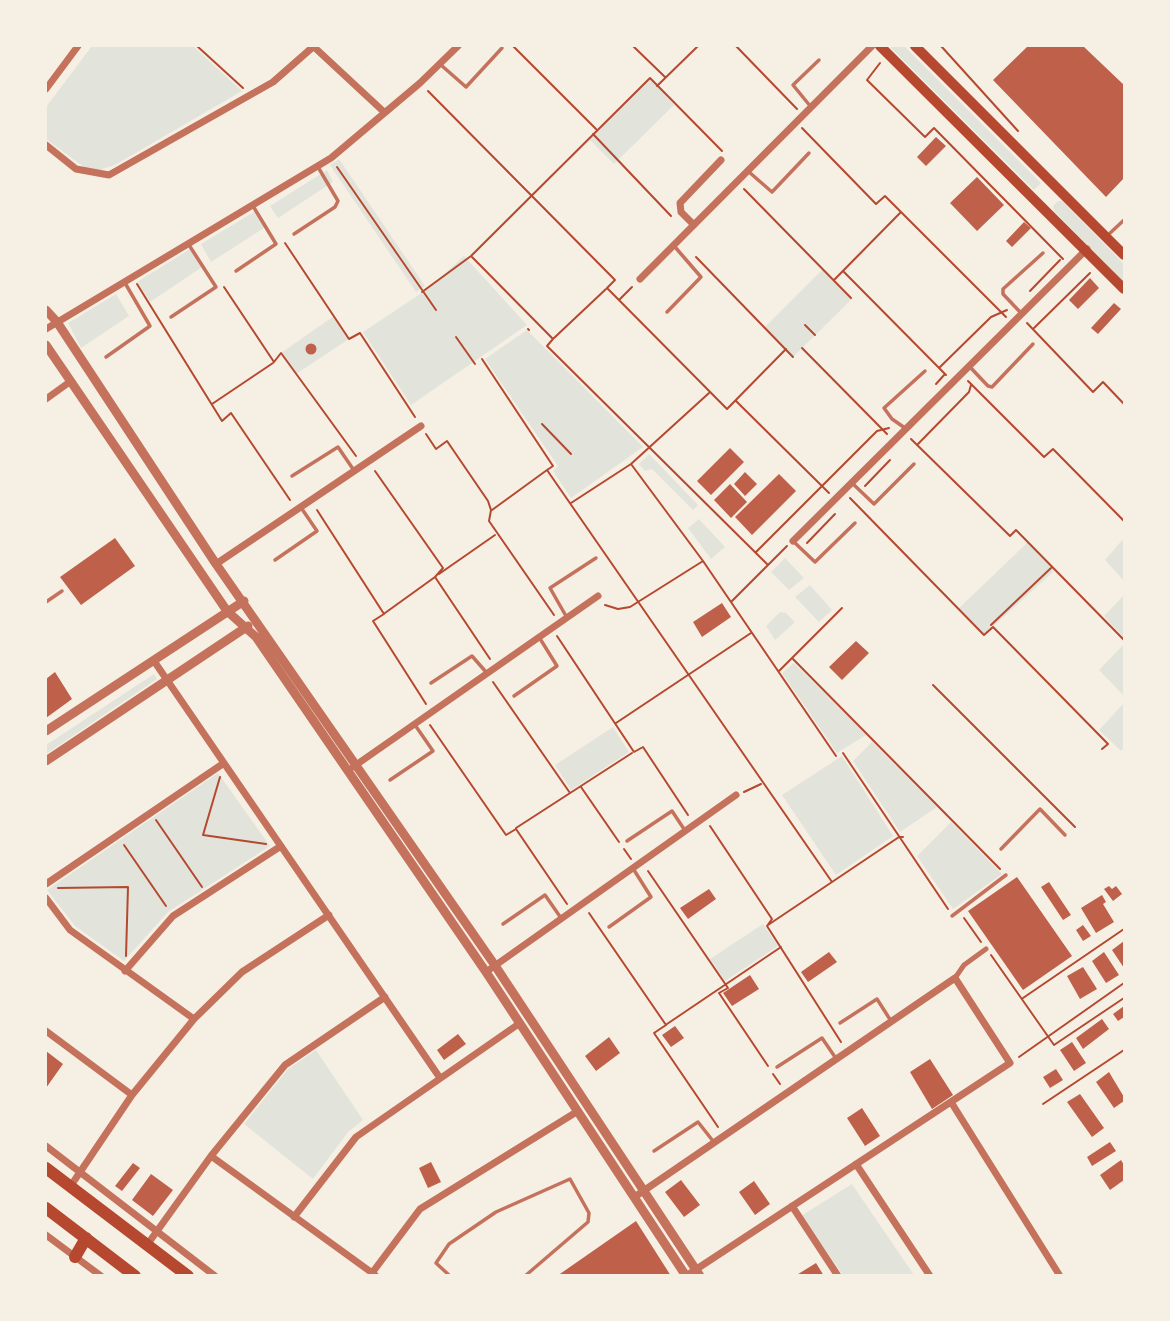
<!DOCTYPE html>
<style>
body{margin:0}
#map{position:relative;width:1170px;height:1321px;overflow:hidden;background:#f6efe4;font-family:"Noto Sans",sans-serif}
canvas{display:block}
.frame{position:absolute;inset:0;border:47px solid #f6efe4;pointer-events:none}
</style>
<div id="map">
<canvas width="1170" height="1321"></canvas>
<div class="frame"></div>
</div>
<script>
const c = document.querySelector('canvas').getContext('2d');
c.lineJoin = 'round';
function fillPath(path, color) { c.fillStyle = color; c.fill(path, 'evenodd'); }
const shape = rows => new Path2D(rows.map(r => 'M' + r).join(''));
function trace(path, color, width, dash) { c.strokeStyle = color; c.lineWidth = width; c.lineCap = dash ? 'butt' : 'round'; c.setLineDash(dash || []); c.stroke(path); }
fillPath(shape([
 [92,46,193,46,242,91,115,165,99,170,84,167,46,139,46,107],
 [889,46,904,46,1041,183,1034,190],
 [650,78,674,105,614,164,589,139],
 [339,159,425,286,416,292,330,165],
 [327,170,333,182,278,218,270,206],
 [1058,201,1062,201,1124,264,1124,282,1054,211,1053,206],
 [257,210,267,226,211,262,201,244],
 [190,249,202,267,150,302,137,282],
 [464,256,527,325,411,405,363,332,429,288],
 [823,269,852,299,792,358,764,328],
 [116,294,129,316,81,348,68,323],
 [334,316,349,339,296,374,281,353],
 [527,330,643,447,571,498,553,471,558,466,485,359],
 [649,454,698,505,693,510,652,469,645,471,639,464],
 [699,519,725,547,711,559,688,528],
 [1124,538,1124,581,1105,560],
 [1028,542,1055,570,984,635,958,609],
 [785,558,804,578,789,590,771,572],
 [810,585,832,610,819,622,795,597],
 [1124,595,1124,638,1104,616],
 [780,612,786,613,795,622,775,640,766,626],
 [1124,644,1124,696,1099,670],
 [794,663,866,735,837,753,782,673],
 [154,674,157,679,46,754,46,745],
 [1124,703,1124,748,1121,751,1099,730],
 [613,727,629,752,571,790,555,765],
 [872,742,937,807,900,832,853,761],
 [842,756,893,836,836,875,782,795],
 [218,773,270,846,168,912,124,961,75,926,47,890],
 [951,822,1002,874,953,909,917,856],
 [763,924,778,946,725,981,710,959],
 [316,1050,363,1120,348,1132,313,1179,244,1124,288,1069],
 [852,1184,914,1275,843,1275,801,1216]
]), '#e2e4dc');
fillPath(shape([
 [1028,46,1083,46,1124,85,1124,178,1106,197,993,80],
 [936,137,946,146,926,166,917,157],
 [977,177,1004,205,977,231,950,203],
 [1024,222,1031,228,1012,247,1006,241],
 [1090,278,1099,288,1078,309,1069,300],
 [1114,303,1121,309,1098,334,1091,328],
 '305.5 349a5.5 5.5 0 1 1 11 0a5.5 5.5 0 1 1-11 0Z',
 [730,448,744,462,711,495,697,481],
 [745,472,757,484,745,496,734,484],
 [779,474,796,491,752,535,735,517],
 [730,484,747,502,731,518,714,500],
 [115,538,135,566,81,605,60,577],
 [722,603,731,617,702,637,693,622],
 [856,641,869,653,842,680,829,667],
 [55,672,72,699,46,718,46,679],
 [1017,877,1072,956,1023,990,968,911],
 [1049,882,1071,915,1063,920,1041,887],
 [1109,886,1112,889,1116,886,1122,894,1113,901,1104,889],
 [709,889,716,899,688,919,680,908],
 [1102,895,1106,902,1103,904,1114,922,1096,933,1081,908],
 [1083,925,1091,936,1083,941,1076,930],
 [1124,941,1124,968,1112,950],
 [829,952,837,962,808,982,801,972],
 [1104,952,1119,975,1106,983,1092,961],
 [1083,967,1097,989,1080,999,1067,976],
 [750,975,759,989,732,1006,723,993],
 [1124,1006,1124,1017,1118,1021,1113,1014],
 [1102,1019,1109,1029,1083,1049,1076,1038],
 [675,1026,684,1038,671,1047,662,1035],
 [458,1034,466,1044,444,1060,437,1050],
 [609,1037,620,1053,596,1071,585,1056],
 [1072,1042,1086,1063,1074,1071,1060,1050],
 [46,1051,63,1064,46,1088],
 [930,1059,953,1095,932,1109,910,1072],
 [1056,1069,1063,1080,1050,1088,1043,1077],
 [1109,1072,1124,1097,1124,1101,1114,1108,1096,1082],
 [1080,1094,1104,1128,1092,1137,1067,1102],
 [862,1108,880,1136,865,1146,847,1118],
 [1110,1142,1116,1151,1092,1166,1087,1157],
 [1121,1160,1124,1165,1124,1180,1110,1190,1100,1175],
 [431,1162,441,1182,428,1188,419,1168],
 [133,1163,140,1168,122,1191,115,1186],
 [151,1174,173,1190,153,1216,132,1200],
 [681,1180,700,1205,684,1217,665,1192],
 [754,1181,770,1204,755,1215,739,1192],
 [636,1221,671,1276,557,1276],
 [816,1263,824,1276,795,1276]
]), '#bf614a');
trace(shape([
 [197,46,243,88],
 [513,46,596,129],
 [633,46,665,77],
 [736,46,797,109],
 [941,46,1018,131],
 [880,63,867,80,925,137,934,128,1063,259],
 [657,86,698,46],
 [428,91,615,280,607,288,727,409,786,349],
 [802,128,876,204,885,196,1006,317],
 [593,134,671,216],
 [337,167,436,310],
 [744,189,851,298],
 [285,243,349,339,360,333,415,417],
 [472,257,553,339,547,346,768,565],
 [696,257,793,357],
 [843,271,946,375],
 [834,280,901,212],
 [137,284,222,421,231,413,290,500],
 [224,287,274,362,281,353,356,456],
 [1030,291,1060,260],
 [422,292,471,256,650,78,722,151],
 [619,300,632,287],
 [1027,323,1093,392,1103,382,1124,404],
 [805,325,815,335],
 [1034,328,1090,273],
 [528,329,529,330],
 [456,337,475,364],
 [554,338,606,289],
 [802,348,887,434],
 [482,359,553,466,547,470,832,882],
 [939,368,991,317,1007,310],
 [968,381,1044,457,1053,449,1124,521],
 [936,384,945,374],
 [736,401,829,493],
 [212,404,273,363],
 [542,424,571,454],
 [426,434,436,449,447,441,488,501,491,510,489,521,554,615],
 [911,439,1010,536,1016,530,1124,640],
 [917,445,969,392,971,385],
 [631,464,703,561,836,756],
 [375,471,443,568,435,577,490,659],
 [865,486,890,460],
 [850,498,984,635,993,627,1108,744,1102,749],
 [571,503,631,464,709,393],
 [317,510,384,614,373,621,426,704],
 [492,510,547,470],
 [807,543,835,514],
 [756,552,877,431,889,428],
 [439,574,495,535],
 [731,602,787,546],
 [605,605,618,609,630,607,703,561],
 [385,613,435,577],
 [991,625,1051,568],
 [557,636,634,752,643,747,688,815],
 [792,658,1000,869],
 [779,671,842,608],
 [493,682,570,793],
 [933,685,1075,827],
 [616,723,751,633],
 [430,725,506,835,516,829,567,904],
 [843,753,948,909],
 [220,777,203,835,266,844],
 [581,787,619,842],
 [744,792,761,784],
 [156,820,202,887],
 [710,826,772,919,767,926,841,1042],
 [516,828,632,753],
 [124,845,166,906],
 [624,849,631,859],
 [648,871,728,988,719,993,768,1066],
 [58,888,128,887,126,956],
 [589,913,666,1025,654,1033,718,1127],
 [964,918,981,942],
 [768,925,899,837,903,837],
 [991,955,1054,1045,1124,998],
 [1023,998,1124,929],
 [667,1024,781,947],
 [1019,1057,1124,983],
 [773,1074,780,1084],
 [1043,1104,1124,1050]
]), '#b5482f', 2);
trace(shape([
 [441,65,466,87,502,48],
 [811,107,793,85,819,60],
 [749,172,772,192,809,153],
 [294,234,335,207,338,201,318,167],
 [1108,235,1124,220],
 [236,271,276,244,253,206],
 [667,312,701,277,675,247],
 [1021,313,1003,294,1003,289,1043,253],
 [171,317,216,287,189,245],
 [106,357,150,326,125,283],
 [969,366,988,386,992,387,1033,344],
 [905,428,892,419,884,408,925,371],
 [292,476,338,447,353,469],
 [852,483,874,504,914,464],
 [794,542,815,562,855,523],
 [275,560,317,531,302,509],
 [46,602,62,591],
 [566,616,550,588,596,558],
 [431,683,472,656,486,672],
 [514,696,557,666,539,637],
 [390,780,433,751,415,725],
 [627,841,672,811,684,829],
 [1001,849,1040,809,1065,835],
 [952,916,1006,875],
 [503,924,545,895,561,918],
 [609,927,651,897,634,870],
 [840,1023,877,999,891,1021],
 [777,1067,822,1038,835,1057],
 [654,1151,698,1122,713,1141],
 [450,1276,436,1263,449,1244,496,1212,570,1179,589,1213,588,1222,525,1276]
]), '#c5725c', 3.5);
trace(shape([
 [955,978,964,965,986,949]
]), '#c5725c', 5);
trace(shape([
 [313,46,384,112],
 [46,89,78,46],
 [46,145,76,169,109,175,273,82,314,46],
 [694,225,681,212,680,203,721,160],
 [640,279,872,46],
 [46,329,331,158,420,83,458,46],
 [46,399,71,381],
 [793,541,1087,249],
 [216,564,421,426],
 [154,661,440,1078],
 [353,767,598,596],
 [46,884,224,763],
 [46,898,70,930,194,1019],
 [125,971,173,916,281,846],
 [486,972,736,795],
 [46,1031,132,1095],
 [951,1102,1060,1276],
 [46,1146,215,1276],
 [211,1156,375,1275],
 [856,1164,930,1276],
 [70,1187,132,1095,194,1019,242,972,329,915],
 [636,1196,955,978,1010,1063,686,1276],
 [792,1206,838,1276],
 [294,1217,356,1137,520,1023],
 [46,1235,101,1276],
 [147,1245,211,1156,285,1065,385,997],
 [372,1273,420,1209,578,1111]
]), '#c5725c', 7);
trace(shape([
 [46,310,57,322,216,564,494,964,700,1276],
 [46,345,227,611,256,637,486,972,686,1276],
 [46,731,244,601],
 [46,761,248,626]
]), '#c5725c', 9);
trace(shape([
 [880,46,1124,289],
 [915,46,1124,255]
]), '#b5482f', 10);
trace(shape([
 [46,1168,188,1276],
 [46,1208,135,1276],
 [75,1257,86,1238]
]), '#b5482f', 12);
</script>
